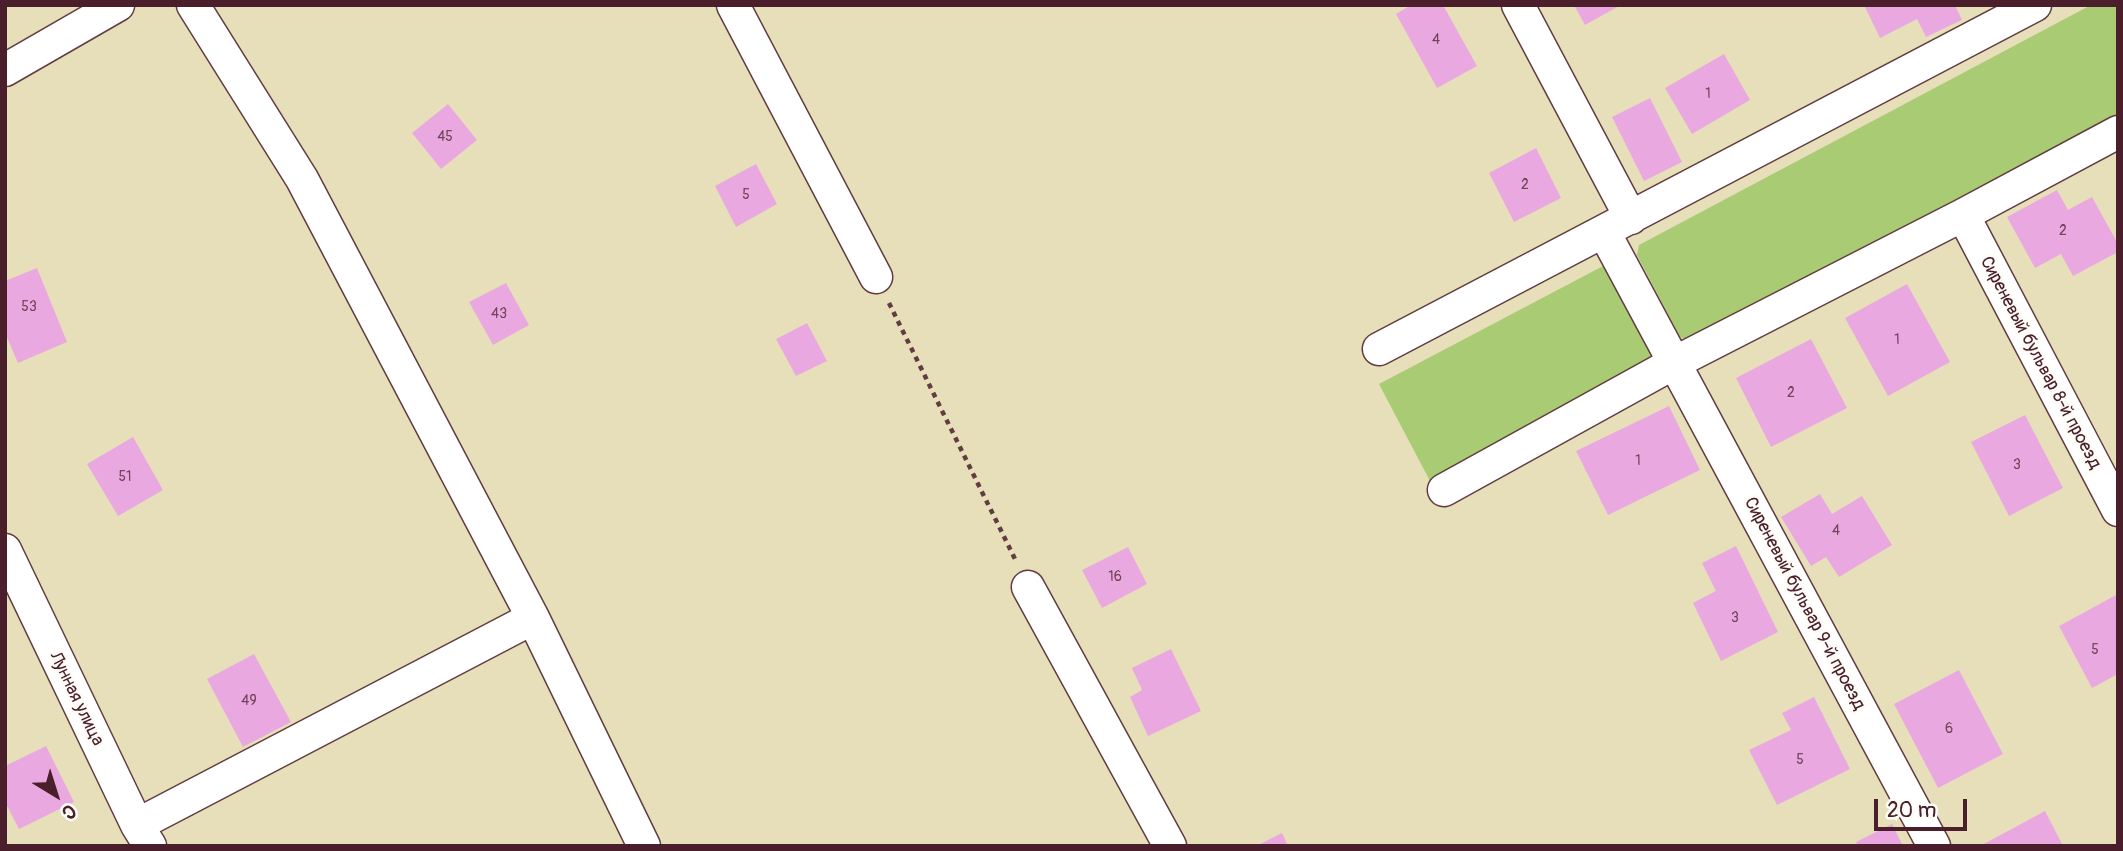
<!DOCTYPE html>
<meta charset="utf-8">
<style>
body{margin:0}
#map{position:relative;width:2123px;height:851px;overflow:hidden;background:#e7dfba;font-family:Pangolin,sans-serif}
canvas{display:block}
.frame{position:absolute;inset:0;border:7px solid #4a1f2b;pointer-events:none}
.north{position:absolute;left:21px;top:760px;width:70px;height:70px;-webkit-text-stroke:5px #fdfcf7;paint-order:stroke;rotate:142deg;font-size:19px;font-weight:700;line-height:28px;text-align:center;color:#4a1f2b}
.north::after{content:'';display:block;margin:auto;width:24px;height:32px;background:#4a1f2b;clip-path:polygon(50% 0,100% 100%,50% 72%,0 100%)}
.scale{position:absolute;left:1874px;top:799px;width:93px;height:32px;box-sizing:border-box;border:4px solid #4a1f2b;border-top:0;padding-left:9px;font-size:21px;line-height:24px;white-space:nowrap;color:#4a1f2b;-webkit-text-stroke:5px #fdfcf7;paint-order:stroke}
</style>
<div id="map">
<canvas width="2123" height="851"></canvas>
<div class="frame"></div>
<div class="north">С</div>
<div class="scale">20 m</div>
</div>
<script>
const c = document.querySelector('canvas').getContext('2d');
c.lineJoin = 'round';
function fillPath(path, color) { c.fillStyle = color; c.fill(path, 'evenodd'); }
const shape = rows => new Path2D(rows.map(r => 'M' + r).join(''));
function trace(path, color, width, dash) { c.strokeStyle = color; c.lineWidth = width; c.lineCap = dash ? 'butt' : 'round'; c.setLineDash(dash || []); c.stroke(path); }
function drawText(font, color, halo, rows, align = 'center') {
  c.font = font + ' Pangolin,sans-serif'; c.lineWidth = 6; c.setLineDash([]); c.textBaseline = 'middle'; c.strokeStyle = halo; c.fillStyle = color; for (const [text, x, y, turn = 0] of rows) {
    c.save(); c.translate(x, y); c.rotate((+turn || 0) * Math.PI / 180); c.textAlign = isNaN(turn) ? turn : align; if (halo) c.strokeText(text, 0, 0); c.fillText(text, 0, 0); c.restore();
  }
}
fillPath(shape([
 [2091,5,2118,5,2118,116,1701,339,1687,340,1680,337,1637,255,1639,245],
 [1605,265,1657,347,1654,359,1643,369,1430,481,1379,384]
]), '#a8cb74');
fillPath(shape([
 [1411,5,1443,5,1477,66,1437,88,1396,14],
 [1574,5,1621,5,1585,25],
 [1864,5,1955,5,1962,20,1926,37,1917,19,1880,38],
 [1724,54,1750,100,1692,134,1665,88],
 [1650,98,1682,162,1644,181,1612,117],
 [448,104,477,140,441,169,412,133],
 [1536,148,1561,198,1514,222,1489,173],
 [756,164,777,204,736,227,715,186],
 [2057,190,2068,210,2092,197,2118,244,2118,252,2073,276,2061,254,2035,268,2007,217],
 [37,268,67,342,18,363,5,333,5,281],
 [506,283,529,325,493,345,469,302],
 [1907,284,1950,362,1888,396,1845,318],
 [807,323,827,361,796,376,776,339],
 [1811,339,1847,408,1771,447,1736,378],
 [1669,406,1700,470,1608,515,1576,451],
 [2025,415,2063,488,2009,516,1971,442],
 [133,437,163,490,118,516,87,464],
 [1820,494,1832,514,1862,496,1892,545,1839,577,1826,557,1811,566,1781,517],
 [1736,546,1778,632,1721,661,1693,603,1716,591,1702,563],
 [1128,547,1147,584,1102,608,1082,570],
 [2118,594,2118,674,2092,688,2059,626],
 [1171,649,1201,711,1148,736,1130,697,1142,690,1132,668],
 [254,654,291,722,243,747,207,679],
 [1959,670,2003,754,1938,788,1894,704],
 [1814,697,1850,769,1777,805,1749,750,1791,730,1782,713],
 [46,746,74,802,19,829,5,802,5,766],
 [2045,811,2063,846,1980,846],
 [1892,824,1903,846,1858,846,1856,842],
 [1282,833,1288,846,1256,846]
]), '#e9a9e0');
const minor = shape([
 [193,5,302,179,533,618,644,846],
 [733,5,876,277],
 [1518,5,1631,218],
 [5,70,118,5],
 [1963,215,2118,510],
 [1604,232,1934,846],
 [1379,349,2035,5],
 [1444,490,1674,363,1963,215,2118,132],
 [5,550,137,825,150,846],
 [1028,587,1170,846],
 [137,825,533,618]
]);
trace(minor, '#623c40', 35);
trace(shape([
 [889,303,1015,559]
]), '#623c40', 4.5, [5, 5]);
trace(minor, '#fff', 32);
drawText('14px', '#724258', null, [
 ["4",1436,40],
 ["1",1708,94],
 ["45",445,137],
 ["2",1525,185],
 ["5",746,195],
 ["2",2063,231],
 ["53",29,307],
 ["43",499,314],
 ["1",1897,340],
 ["2",1791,393],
 ["1",1638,461],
 ["3",2017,465],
 ["51",125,477],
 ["4",1836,531],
 ["16",1115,577],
 ["3",1735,618],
 ["5",2095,650],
 ["49",249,701],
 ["6",1949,729],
 ["5",1800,760]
]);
drawText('18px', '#4a1f2b', '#fdfcf7', [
 ["Сиреневый бульвар 8-й проезд",2040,363,62],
 ["Сиреневый бульвар 9-й проезд",1804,604,62],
 ["Лунная улица",76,699,64]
]);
</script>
